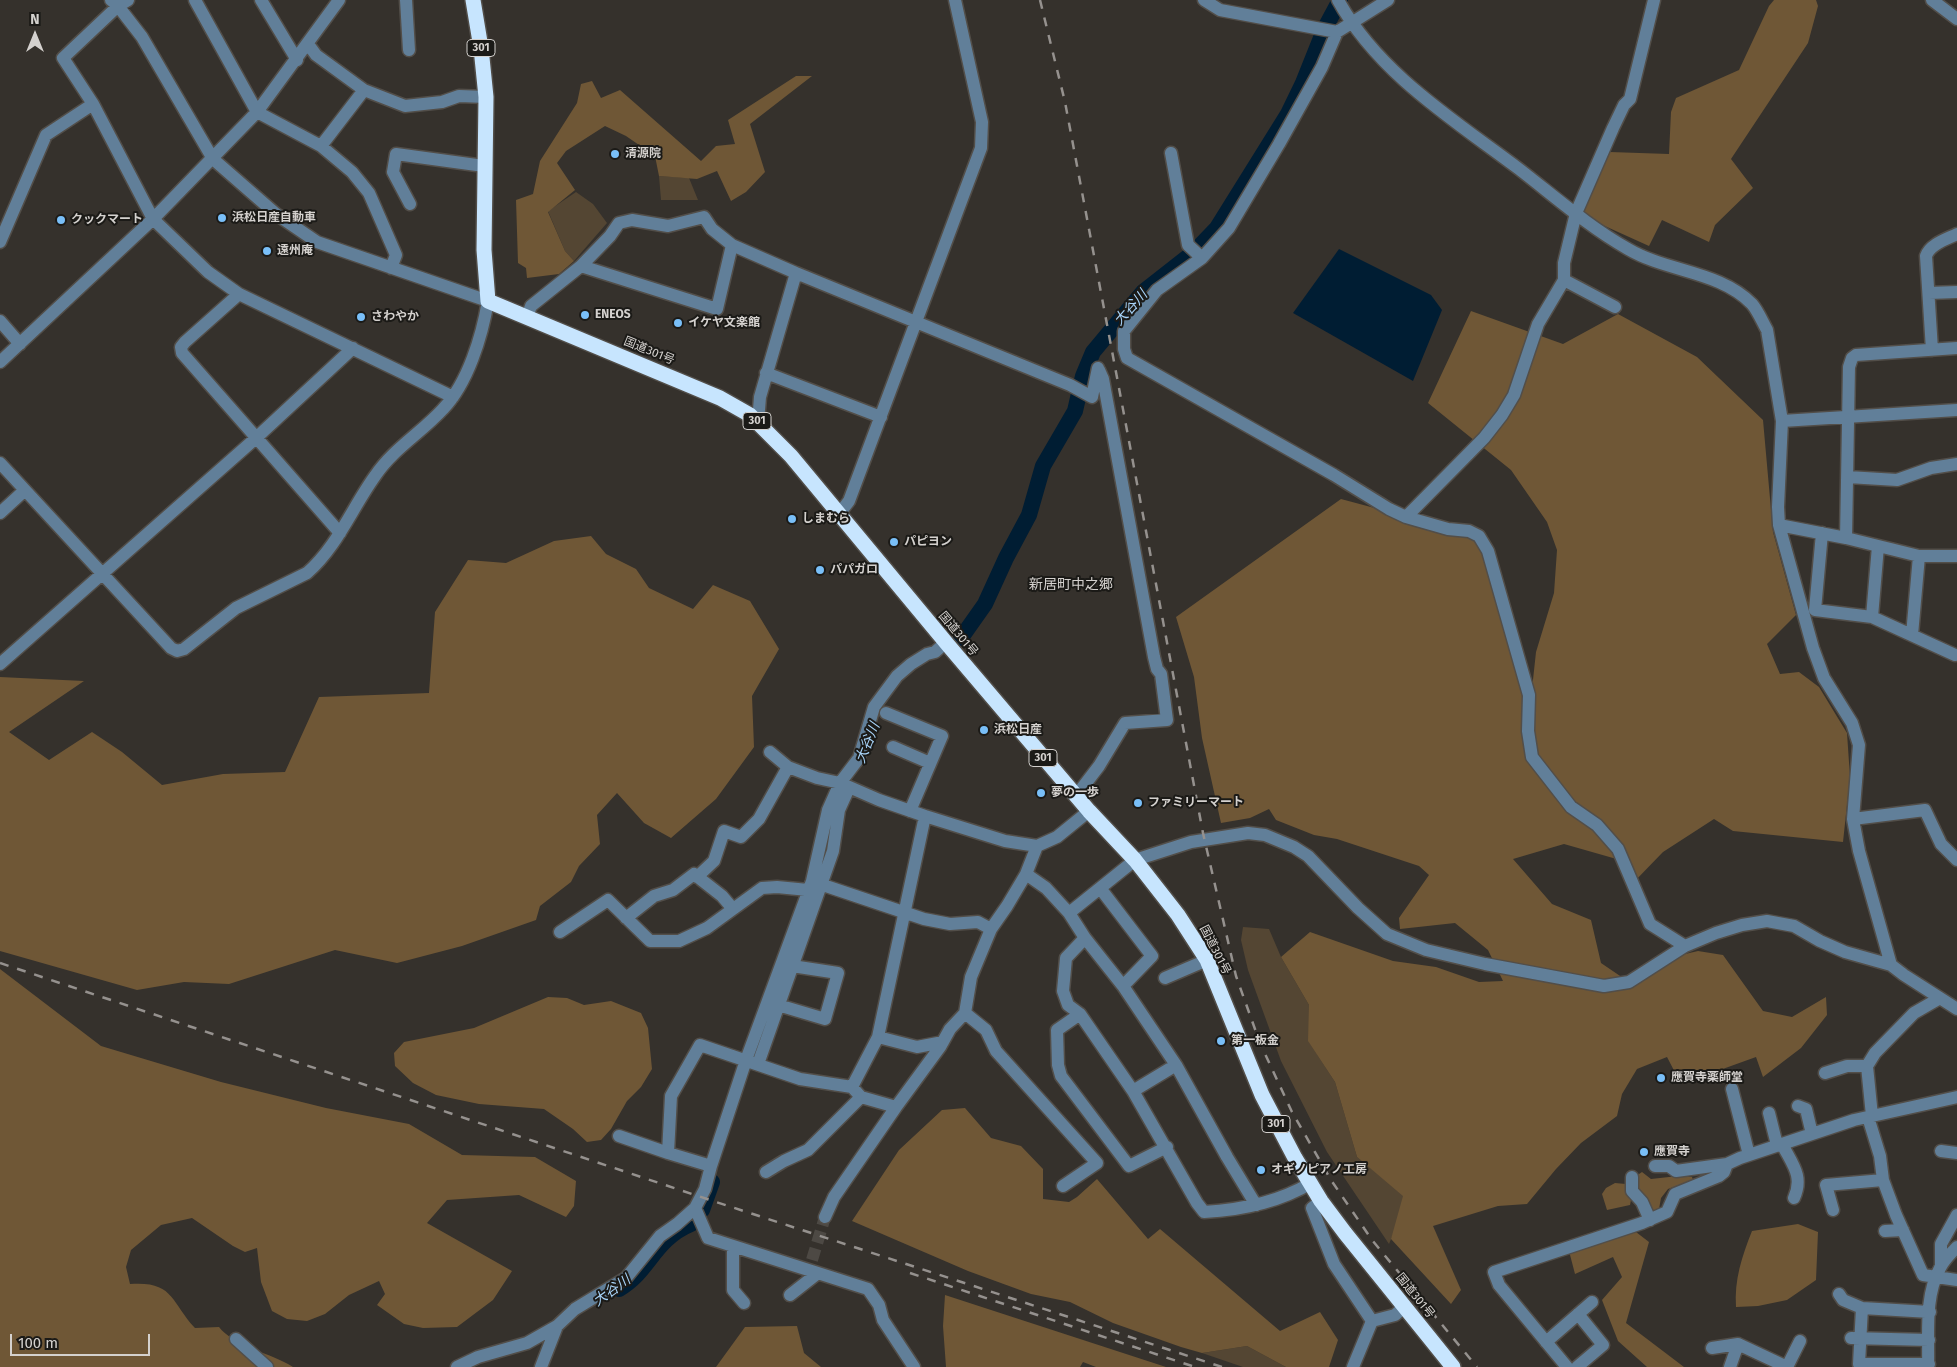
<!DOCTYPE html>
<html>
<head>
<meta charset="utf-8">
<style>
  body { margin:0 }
  #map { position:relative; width:1957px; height:1367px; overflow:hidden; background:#35312c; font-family:"Fira Sans",sans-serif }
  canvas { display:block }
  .north { position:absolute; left:10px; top:10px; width:50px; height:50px; -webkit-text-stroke:4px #1b1a17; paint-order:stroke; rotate:0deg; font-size:14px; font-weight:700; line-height:20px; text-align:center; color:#d4d1ce }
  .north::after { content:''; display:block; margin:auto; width:18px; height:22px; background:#d4d1ce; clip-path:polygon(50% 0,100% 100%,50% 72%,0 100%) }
  .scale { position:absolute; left:10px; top:1334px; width:140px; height:22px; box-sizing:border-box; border:2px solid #d4d1ce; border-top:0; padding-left:6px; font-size:15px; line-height:18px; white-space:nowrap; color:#d4d1ce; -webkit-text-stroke:4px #1b1a17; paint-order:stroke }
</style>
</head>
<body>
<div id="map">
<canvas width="1957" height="1367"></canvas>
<div class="north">N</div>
<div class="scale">100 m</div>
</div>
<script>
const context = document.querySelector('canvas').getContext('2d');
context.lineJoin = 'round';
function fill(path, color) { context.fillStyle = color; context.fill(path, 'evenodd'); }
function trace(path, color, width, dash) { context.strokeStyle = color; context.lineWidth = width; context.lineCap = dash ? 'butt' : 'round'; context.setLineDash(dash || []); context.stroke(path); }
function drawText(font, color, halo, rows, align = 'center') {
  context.font = font + ' "Fira Sans","Noto Sans JP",sans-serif'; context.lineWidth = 4; context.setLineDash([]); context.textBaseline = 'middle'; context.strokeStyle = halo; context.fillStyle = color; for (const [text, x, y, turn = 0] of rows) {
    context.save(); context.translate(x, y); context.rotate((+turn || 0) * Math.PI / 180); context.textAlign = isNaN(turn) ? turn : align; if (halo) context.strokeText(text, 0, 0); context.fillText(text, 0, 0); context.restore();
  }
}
fill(new Path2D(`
  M659,176L689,178L698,200H661Z
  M576,192L593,204L607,223L574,261L565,251L548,211Z
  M1243,927L1269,929L1281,957L1309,1005V1042L1335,1082L1357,1157L1408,1198L1389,1244L1327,1152L1281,1061L1248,970L1241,940Z
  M1247,1346L1286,1367H1243L1202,1353Z`), '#544633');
fill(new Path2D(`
  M1774,0H1816L1818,6L1808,43L1731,159L1753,188L1715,225L1709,242L1662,220L1649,246L1576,213L1610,152L1669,154L1671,112L1676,98L1739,70L1769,6Z
  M796,76H812L750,124L765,172L746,192L731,201L717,171L697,179L659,176L655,156L626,136L605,126L566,151L557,163L575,190L548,212L565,251L574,261L559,274L527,278L526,268L518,263L516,200L533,194L540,161L577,103L581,84L592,81L601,98L620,90L701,161L716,146L735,144L728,120Z
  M1471,311L1563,344L1618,314L1697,357L1763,420L1773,532L1796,615L1767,644L1780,674L1799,672L1819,687L1847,733L1850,777L1843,842L1733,831L1714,819L1663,852L1632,884L1620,860L1564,844L1513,859L1552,904L1591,920L1601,963L1629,982L1664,959L1698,951L1723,955L1763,1011L1792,1017L1826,997L1827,1015L1801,1048L1763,1077L1756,1057L1681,1084L1667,1057L1637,1069L1622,1094L1617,1116L1581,1143L1556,1169L1527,1204L1498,1206L1433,1226L1461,1290L1451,1304L1391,1239L1403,1196L1357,1157L1335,1082L1308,1041L1309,1005L1281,957L1310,932L1393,961L1436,967L1479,982L1503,981L1488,950L1455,923L1400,929L1399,918L1429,875L1419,866L1337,839L1314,835L1276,820L1269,809L1250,818L1221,823L1202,738L1194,677L1176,617L1341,499L1479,536L1532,689L1536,652L1554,593L1557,550L1547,522L1511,470L1428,403Z
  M591,536L606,554L636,569L649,588L693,609L713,585L750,601L779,649L752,696L754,747L716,799L671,838L644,823L617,793L597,815L600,844L579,866L571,882L540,906L536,920L462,946L397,963L335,950L229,984L184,982L137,990L0,951V677L84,681L9,732L49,760L92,732L122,752L162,785L223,774L285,772L319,697L429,693L435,612L468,560L506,563L554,541Z
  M0,969L101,1046L221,1082L326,1108L409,1124L462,1155L535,1157L576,1181L574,1206L566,1217L519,1195L447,1200L427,1223L512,1271L493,1300L457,1327L423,1328L404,1324L377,1305L385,1294L379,1281L349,1295L325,1314L307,1321L287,1319L272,1311L261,1282L257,1248L245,1252L233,1246L192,1218L161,1225L131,1250L126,1267L130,1284C174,1281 170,1301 195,1328L219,1327C232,1345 273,1354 293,1367H0Z
  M548,997L567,998L584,1005L611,1001L641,1013L648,1028L652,1069L641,1087L627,1101L611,1129L601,1140L587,1142L573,1129L544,1109L479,1104L436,1095L413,1083L395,1066L394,1053L404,1042L474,1028Z
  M965,1108L991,1138L1021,1146L1043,1169V1199L1069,1202L1077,1197L1097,1179L1148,1239L1160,1229L1280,1331L1320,1312L1338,1340L1329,1367H1286L1247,1346L1202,1353L1181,1347L1113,1323L1070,1302L1031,1294L968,1271L852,1221L899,1150L942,1110Z
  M1642,1172L1651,1179L1678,1176L1692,1177L1693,1180L1668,1189L1661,1198L1659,1209L1654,1212C1642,1205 1638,1189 1636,1176Z
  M1615,1183L1626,1184L1627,1195L1631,1200L1630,1205L1607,1210L1602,1194L1606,1188Z
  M1798,1224L1818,1232L1816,1280L1787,1300L1758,1306L1736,1307C1734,1280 1742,1256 1752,1231Z
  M1636,1232L1649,1242L1626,1323L1684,1367H1647L1618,1341L1602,1300L1622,1277L1613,1257L1575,1274L1569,1251Z
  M945,1295L1166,1367H1096L1083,1362L1080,1367H946L943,1326Z
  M797,1326L804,1353L821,1367H716L745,1327Z`), '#6f5736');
fill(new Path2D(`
  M1339,249L1431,295L1442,310L1413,381L1293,313Z`), '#001d33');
trace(new Path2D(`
  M961,638L985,604L1006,558L1029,515L1043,466L1075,411L1083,376L1093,352L1143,292L1194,252L1217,228L1288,114L1303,83L1325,28L1340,0
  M702,1210L712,1182
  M619,1289C650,1271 653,1240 691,1224`), '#001d33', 16);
trace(new Path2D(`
  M812,1260L825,1217`), '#4d4944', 12, [12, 6]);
const minor = new Path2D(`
  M128,0L118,6L63,58L93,104L153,219L208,272L239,294L453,397
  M195,0L257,112L321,146L352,172L369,193L396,255L391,268
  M261,0L297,60
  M406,0L409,50
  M1204,0L1220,10L1337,32
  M1338,0C1378,73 1454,120 1519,169C1554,196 1589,227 1628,249C1667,272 1720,271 1752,304C1758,311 1762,321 1767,330L1782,421L1778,507L1779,525L1813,648L1824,678L1852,723L1859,745L1853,819L1859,851L1891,965
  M1388,0L1337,32L1322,67L1279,144L1229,228L1202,258L1157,290L1124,331V349L1127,358L1334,475L1389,509L1406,517L1448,529L1469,531L1479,536L1488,551L1529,695L1528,731L1532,757L1571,807L1597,825L1618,849L1650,924L1685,946
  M1932,0L1957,19
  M308,44L316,55L364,90L405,106L442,102L459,96L486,97
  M321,146L364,90
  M1171,153L1188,245L1202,258
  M410,204L393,172L396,154L484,166
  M0,242L46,135L93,104
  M581,266L717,309L732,245
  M1564,280L1615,307
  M1929,293L1957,292
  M239,294L185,342L181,347L182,353L340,533
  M527,317L531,306L581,266L610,236L619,223L632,220L668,226L704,217L712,229L732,245L796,273L1070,385L1092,397L1098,368
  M0,321L20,344
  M1932,350L1926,256C1930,244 1947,239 1957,234
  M0,362L153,219L257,112L339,0
  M766,373L881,417
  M1782,421L1957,410
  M758,422L760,397L796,273
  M0,463L171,648L177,651L184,649L236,608L307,573C337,547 352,508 375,476C393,449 421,433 443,409C468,383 482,336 488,301L317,242L276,214L213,159L142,37L118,6L111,0
  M1848,477L1897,480L1931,468L1957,464
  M0,513L25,490
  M839,514L849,501L981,148L982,122L955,0
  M1406,517L1484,438L1502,415L1514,395L1538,324L1564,280V263L1576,213L1613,128L1624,105L1630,99L1654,0
  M1779,525L1846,538L1919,556H1957
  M1822,533L1815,610L1872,617L1955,655
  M1846,538L1849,367L1852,358L1856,355L1957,348
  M1872,617L1878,546
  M1912,635L1919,556
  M0,664L256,438L353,348
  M886,713L942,736L910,811
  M893,747L930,763
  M770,752L788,767L817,778L840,783L879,800L925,816L1005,841L1037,846L1057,837L1089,811
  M1076,796L1099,766L1125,723L1167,720L1161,674L1157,669L1154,657L1103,379L1099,370
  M1853,819L1925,810L1941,844L1957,860
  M1026,874L1046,888L1069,913L1085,938L1123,986L1176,1065L1227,1157L1256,1205
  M697,877L714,861L724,831L741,837L759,819L788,767
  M814,882L924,919L950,924L978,922L991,929
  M1100,888L1152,956L1123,986
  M1069,913L1135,860L1191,842L1248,833L1265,835L1294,847L1308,856L1358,908L1387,934L1426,950L1485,964L1604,986L1629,982L1685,946L1716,933L1742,925L1767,921L1794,926L1820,941L1845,952L1891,965L1904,975L1957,1009
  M626,918L654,896L673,890L694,874L722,896L733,909
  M560,932L608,900L650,941H679L707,928L762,888L777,887L808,890
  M1085,938L1066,958L1063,991L1068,1005L1080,1014L1133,1091L1197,1203L1204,1212C1241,1210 1279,1202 1311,1183
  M1165,978L1207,960
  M778,1005L825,1019L838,973L792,966
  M965,1013L986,1030L996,1051L1097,1163L1063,1186
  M1080,1014L1057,1030L1058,1065L1061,1076L1129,1166L1167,1147
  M878,1037L917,1047L943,1042
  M758,1064L833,851L839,810L849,788
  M1825,1073L1847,1066H1867
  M852,1087L878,1037L925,816
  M1732,1089L1749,1155
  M1133,1091L1176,1065
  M1798,1106L1806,1109L1812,1134
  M1769,1113L1777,1145
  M1872,1116L1867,1066L1875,1053L1914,1013L1940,998
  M1868,1117L1880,1156L1883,1180L1896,1215L1923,1275L1957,1280
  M619,1136L668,1153
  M1782,1144C1792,1164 1804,1176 1794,1198
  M1941,1151L1957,1153
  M711,1166L668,1153L671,1096L700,1045L800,1079L852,1087L861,1097L896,1107
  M1655,1166H1669L1676,1171L1727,1164L1740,1158L1854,1120L1957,1097
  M766,1172L784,1161L808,1150L861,1097
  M1632,1177V1191L1642,1202L1650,1220
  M1321,1201L1312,1208L1334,1264L1372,1321
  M695,1208L708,1238L868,1289L879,1305L883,1320L914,1367
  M1833,1210L1826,1185L1883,1180
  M825,1217L834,1197L896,1107L940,1047L950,1029L965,1013L971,977L991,929L1007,906L1026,874L1037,846
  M1885,1231L1903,1230
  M733,1246V1290L744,1303
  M1941,1265V1244L1957,1215
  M1839,1294L1843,1300L1862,1308L1930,1312
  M790,1295L818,1273
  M1862,1308L1859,1364H1929
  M1851,1338L1929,1340
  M236,1339L267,1367
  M1546,1342L1592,1302
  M1712,1348L1738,1344
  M457,1367L478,1357L527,1343L557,1326L575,1309L626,1278L660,1236L677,1224L695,1208L705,1189L711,1166L746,1060L812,881L828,810L840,783L859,758L874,707L897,676L911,664L927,654L935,652L945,643
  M541,1367L557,1326
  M1353,1367L1372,1321L1395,1315L1404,1307
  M1567,1367L1499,1285L1494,1272L1642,1223L1667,1212L1675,1194L1719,1176L1724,1172L1727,1164
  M1577,1367L1603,1345L1578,1314
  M1730,1367L1738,1344L1787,1367
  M1787,1367L1800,1341
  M1928,1367C1929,1335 1924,1297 1940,1268C1944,1260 1951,1253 1957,1247`);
const highway = new Path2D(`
  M473,0L481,48L486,97L484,250L488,301L720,398L750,415L791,456L948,645L1089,811L1135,860L1178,915L1207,960L1262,1095L1295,1158L1321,1201L1345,1233L1453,1367`);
trace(minor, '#524e49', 15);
trace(highway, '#524e49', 18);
trace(minor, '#617f99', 12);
trace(highway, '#c7e5fe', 15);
trace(new Path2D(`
  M1040,0L1065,102L1203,833L1236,976L1260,1043L1292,1112L1331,1180L1372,1240L1477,1367
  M0,963L713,1201L1222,1367
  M910,1273L1195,1367`), '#95918e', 2.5, [9, 9]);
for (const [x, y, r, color] of [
  [615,154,5,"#79bff8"],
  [222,218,5,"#79bff8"],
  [61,220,5,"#79bff8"],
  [267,251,5,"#79bff8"],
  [585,315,5,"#79bff8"],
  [361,317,5,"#79bff8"],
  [678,323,5,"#79bff8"],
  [792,519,5,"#79bff8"],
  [894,542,5,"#79bff8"],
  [820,570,5,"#79bff8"],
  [984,730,5,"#79bff8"],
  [1041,793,5,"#79bff8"],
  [1138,803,5,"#79bff8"],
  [1221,1041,5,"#79bff8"],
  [1661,1078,5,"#79bff8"],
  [1644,1152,5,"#79bff8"],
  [1261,1170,5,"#79bff8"]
]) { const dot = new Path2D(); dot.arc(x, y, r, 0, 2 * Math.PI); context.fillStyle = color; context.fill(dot); trace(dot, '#1b1a17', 2); }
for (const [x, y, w] of [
  [481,48,28],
  [757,421,28],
  [1043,758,28],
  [1276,1124,28]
]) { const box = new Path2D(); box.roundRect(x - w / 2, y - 8.5, w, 17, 4); context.fillStyle = '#1b1a17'; context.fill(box); trace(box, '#d4d1ce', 1); }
drawText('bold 11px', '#d4d1ce', null, [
  ["301",481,48],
  ["301",757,421],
  ["301",1043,758],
  ["301",1276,1124]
]);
drawText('bold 12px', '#d4d1ce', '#1b1a17', [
  ["清源院",625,154],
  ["浜松日産自動車",232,218],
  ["クックマート",71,220],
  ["遠州庵",277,251],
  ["ENEOS",595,315],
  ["さわやか",371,317],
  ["イケヤ文楽館",688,323],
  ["しまむら",802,519],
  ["パピヨン",904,542],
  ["パパガロ",830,570],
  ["浜松日産",994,730],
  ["夢の一歩",1051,793],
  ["ファミリーマート",1148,803],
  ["第一板金",1231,1041],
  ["應賀寺薬師堂",1671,1078],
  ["應賀寺",1654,1152],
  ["オギノピアノ工房",1271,1170]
], 'left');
drawText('12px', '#d4d1ce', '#1b1a17', [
  ["国道301号",649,351,22],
  ["国道301号",958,634,50],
  ["国道301号",1215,950,63],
  ["国道301号",1415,1296,51]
]);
drawText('italic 14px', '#a8d4f9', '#1b1a17', [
  ["大谷川",1131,308,-48],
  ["大谷川",868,743,-68],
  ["大谷川",612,1291,-36]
]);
drawText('14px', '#d4d1ce', '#1b1a17', [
  ["新居町中之郷",1071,585]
]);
</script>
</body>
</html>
